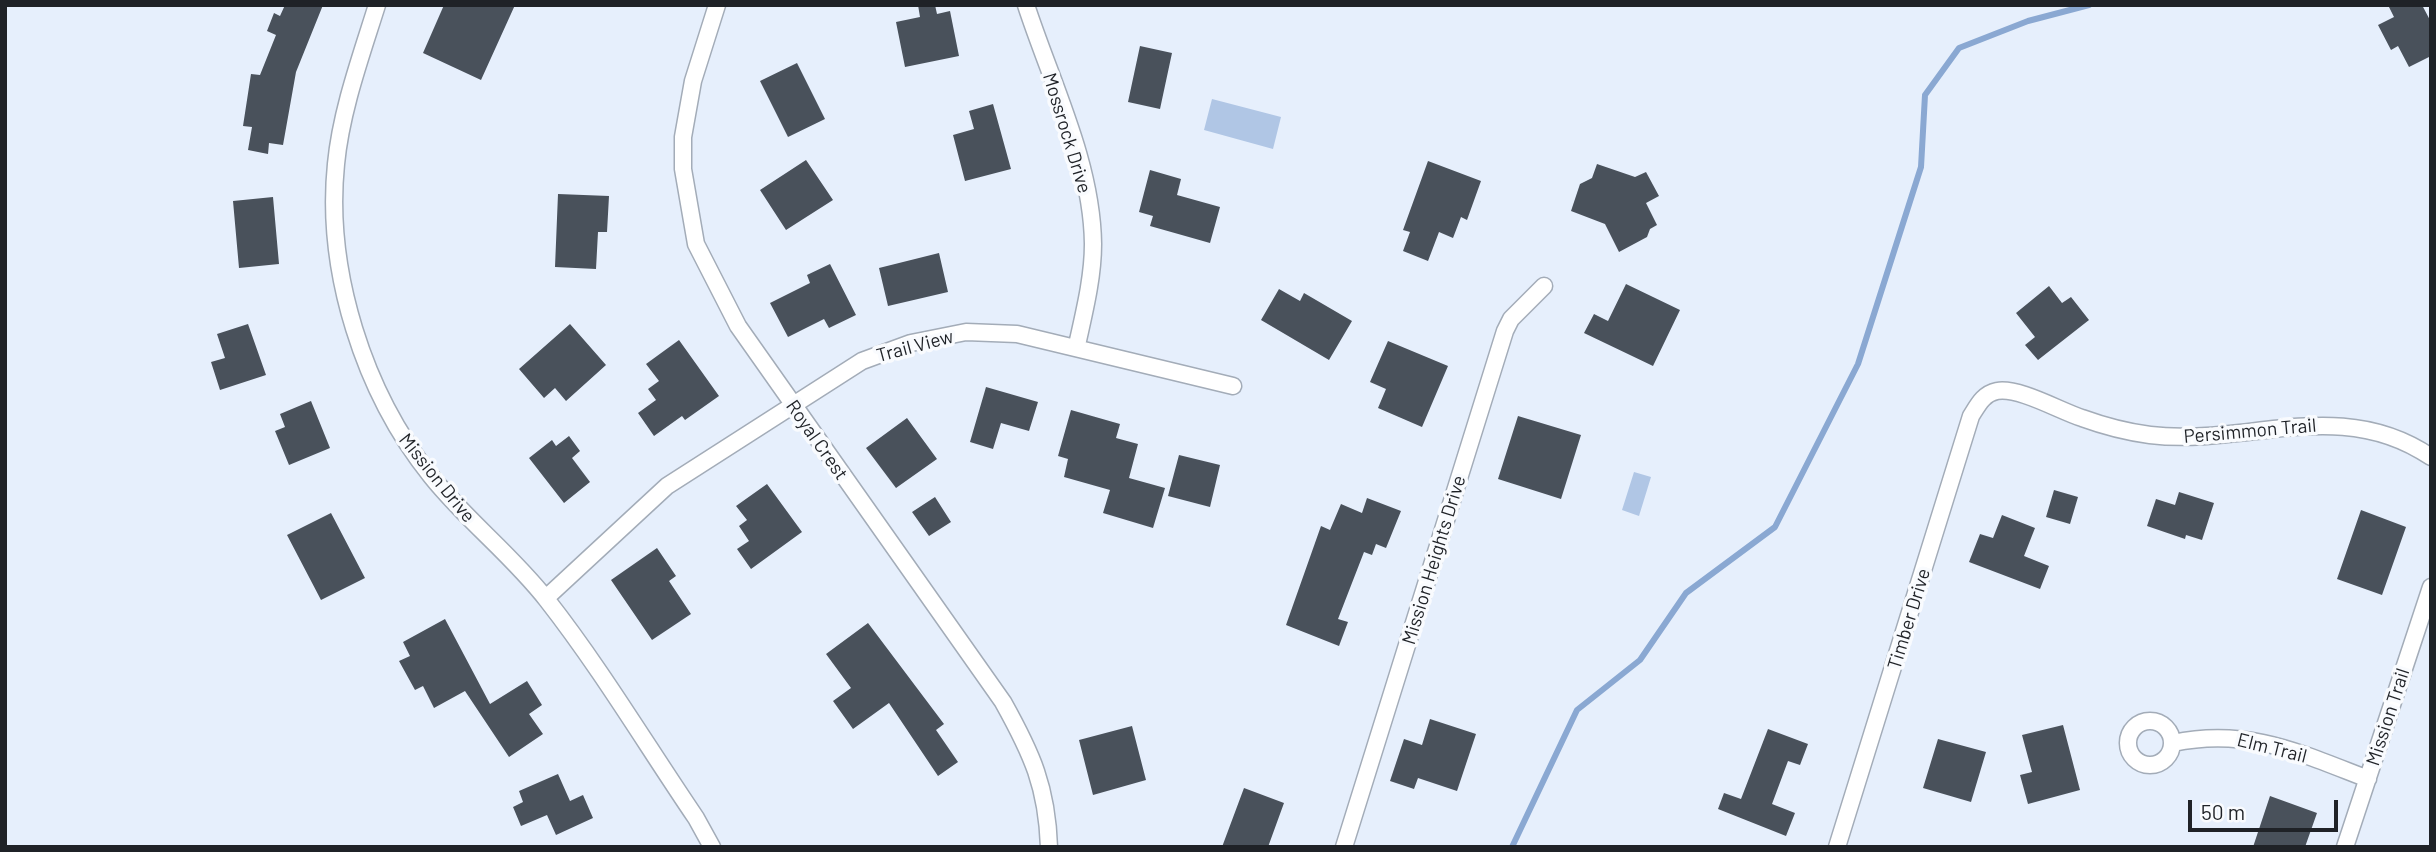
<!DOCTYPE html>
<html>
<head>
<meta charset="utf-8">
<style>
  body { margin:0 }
  #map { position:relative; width:2436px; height:852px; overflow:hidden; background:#e6effc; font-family:Barlow,sans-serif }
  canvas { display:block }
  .frame { position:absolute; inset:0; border:7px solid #1f2227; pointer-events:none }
  .scale { position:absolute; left:2188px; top:800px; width:150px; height:32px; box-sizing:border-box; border:4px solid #1f2227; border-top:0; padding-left:9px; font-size:21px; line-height:24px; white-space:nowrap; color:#1f2227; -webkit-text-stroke:5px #f9fbfe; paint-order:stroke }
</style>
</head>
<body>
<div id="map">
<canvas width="2436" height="852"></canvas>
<div class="frame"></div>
<div class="scale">50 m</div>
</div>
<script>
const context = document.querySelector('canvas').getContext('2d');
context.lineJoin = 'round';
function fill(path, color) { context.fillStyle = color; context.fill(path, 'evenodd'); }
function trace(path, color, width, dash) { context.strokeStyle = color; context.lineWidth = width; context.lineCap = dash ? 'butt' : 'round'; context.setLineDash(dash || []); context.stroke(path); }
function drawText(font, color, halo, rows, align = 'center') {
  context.font = font + ' Barlow,sans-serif'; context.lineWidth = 7; context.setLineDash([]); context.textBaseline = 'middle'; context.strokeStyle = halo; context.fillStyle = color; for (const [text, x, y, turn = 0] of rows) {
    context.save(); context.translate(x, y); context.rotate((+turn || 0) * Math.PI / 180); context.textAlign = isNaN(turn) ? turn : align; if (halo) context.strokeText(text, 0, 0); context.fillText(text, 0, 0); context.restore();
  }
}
fill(new Path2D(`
  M1212,99L1281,117L1273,149L1204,130Z
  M1634,472L1651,477L1639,516L1622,510Z`), '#b0c6e5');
trace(new Path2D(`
  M1512,847L1577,710L1640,660L1686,593L1775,527L1858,364L1921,167L1925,95L1959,48L2028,21L2089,5`), '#8aa8d2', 6);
fill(new Path2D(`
  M285,5H323L296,72L283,145L269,143L268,154L248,150L252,127L243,126L251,74L260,75L276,35L267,31L274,13L280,16Z
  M444,5H515L481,80L423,53Z
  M918,5H935L937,14L950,11L959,56L905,67L896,22L920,17Z
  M2388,5H2422L2431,22V56L2409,67L2398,46L2391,50L2378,25L2394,17Z
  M1140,46L1172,53L1160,109L1128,102Z
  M797,63L825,119L788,137L760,81Z
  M993,104L1011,169L965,181L953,135L974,129L969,111Z
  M806,160L833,200L786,230L760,190Z
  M1428,161L1481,181L1467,220L1461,217L1453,238L1439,232L1428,261L1403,251L1410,232L1403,230Z
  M1597,164L1635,177L1646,172L1659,196L1646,203L1657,225L1650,229L1647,237L1619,252L1605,224L1571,211L1580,184L1592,178Z
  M1150,170L1181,179L1177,195L1220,207L1210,243L1150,226L1153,216L1139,212Z
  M558,194L609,196L607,232H598L596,269L555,267Z
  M273,197L279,264L239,268L233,201Z
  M939,253L948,292L888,306L879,268Z
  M830,264L856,315L829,328L824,319L788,337L770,303L810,283L807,275Z
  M1626,284L1680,310L1653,366L1584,333L1594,314L1608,321Z
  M2049,286L2062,303L2071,297L2089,320L2038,360L2025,345L2035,337L2016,313Z
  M1279,289L1300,301L1304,293L1352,321L1329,360L1261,320Z
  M248,324L266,375L220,390L211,362L225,358L217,334Z
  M570,324L606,365L566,401L555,388L544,398L519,369Z
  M679,340L719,396L685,420L682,416L654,436L638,413L656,400L648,389L659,381L646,364Z
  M1388,341L1448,366L1422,427L1378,408L1386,389L1370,382Z
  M986,387L1038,402L1029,431L1001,423L993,449L970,442Z
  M311,401L330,448L289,465L275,431L285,427L280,414Z
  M1071,410L1120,424L1116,438L1138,444L1129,478L1165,488L1153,528L1103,513L1110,490L1064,477L1068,459L1058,456Z
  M1518,416L1581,435L1561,499L1498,479Z
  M907,418L937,459L896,488L866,448Z
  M569,436L580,451L572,458L590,482L564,503L529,458L552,440L556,446Z
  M1179,455L1220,465L1210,507L1168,496Z
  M767,484L802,532L751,569L737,549L749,541L739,526L747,520L736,506Z
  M2054,490L2078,497L2070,524L2046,517Z
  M2179,492L2214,503L2202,540L2186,535L2185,539L2147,526L2156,499L2175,505Z
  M935,497L951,522L929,536L912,512Z
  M1367,498L1401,511L1386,548L1376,544L1372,555L1364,552L1338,619L1348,622L1339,646L1286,625L1321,526L1330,530L1341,504L1362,513Z
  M2361,510L2406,527L2382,595L2337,579Z
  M331,513L365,578L321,600L287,535Z
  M2002,515L2035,528L2024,556L2049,566L2040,589L1969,562L1980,534L1993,538Z
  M657,548L676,576L669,581L691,614L652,640L611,580Z
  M445,619L490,704L527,681L542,705L529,714L543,734L509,757L465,691L434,708L423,686L415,690L399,661L410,656L403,642Z
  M868,623L944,724L936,730L958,762L938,776L889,703L853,729L833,701L851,688L826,654Z
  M1430,719L1476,734L1457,791L1418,778L1414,789L1390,781L1404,739L1422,745Z
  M2063,725L2080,790L2028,804L2020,775L2032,772L2022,735Z
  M1132,726L1146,780L1093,795L1079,740Z
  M1768,729L1808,744L1800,765L1788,761L1772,804L1795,813L1786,836L1718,809L1724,793L1741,799Z
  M1938,739L1986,752L1971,802L1923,788Z
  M558,774L570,801L583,795L593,818L556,835L547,815L521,826L513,807L523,802L519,791Z
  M1244,788L1284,803L1268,847H1222Z
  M2270,796L2317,813L2305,847H2253Z`), '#49515b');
const minor = new Path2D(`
  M377,5C361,56 341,111 336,164C325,271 364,393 431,476C466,520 512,555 547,600C601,669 647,746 696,818L712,847
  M717,5L693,81L683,137V169L696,244L738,326L1003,702C1032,754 1047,787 1049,847
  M1026,5C1051,82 1092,162 1093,244C1093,278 1084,313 1077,345
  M546,598L667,486L862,361L911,343L966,332L1017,334L1233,386
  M2128 743a22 22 0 1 1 44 0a22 22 0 1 1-44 0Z
  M2173,743C2247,727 2300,753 2368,779
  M1344,847L1505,331L1511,319L1544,286
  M1837,847L1971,416C1978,405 1983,394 1997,391C2019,387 2060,411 2082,418C2104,426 2127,432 2150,435C2246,447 2340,395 2431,457
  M2345,847L2431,587`);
trace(minor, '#a3acb8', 19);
trace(minor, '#fff', 16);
drawText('19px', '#1f2227', '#f9fbfe', [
  ["Mossrock Drive",1067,133,73],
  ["Trail View",915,346,-15],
  ["Persimmon Trail",2250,431,-5],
  ["Royal Crest",817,440,55],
  ["Mission Drive",437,478,51],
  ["Mission Heights Drive",1434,560,-73],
  ["Timber Drive",1909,619,-73],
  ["Mission Trail",2388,717,-72],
  ["Elm Trail",2272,748,14]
]);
</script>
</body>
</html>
